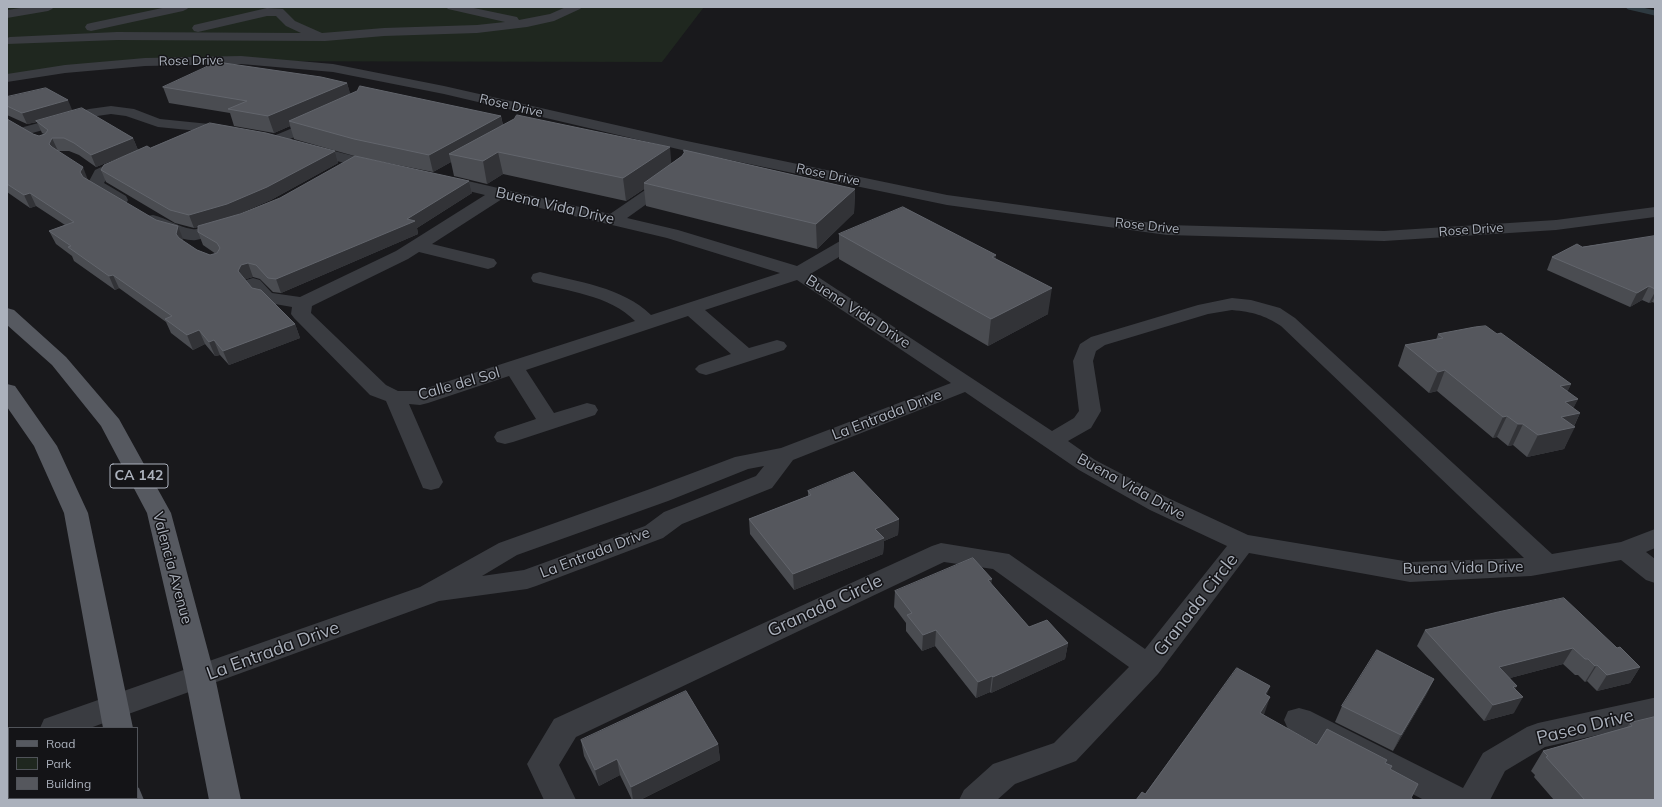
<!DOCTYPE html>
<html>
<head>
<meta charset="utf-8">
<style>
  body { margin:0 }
  #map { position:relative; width:1662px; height:807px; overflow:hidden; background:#19191c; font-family:Mulish,sans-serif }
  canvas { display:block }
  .frame { position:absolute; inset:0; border:8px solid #abb1bc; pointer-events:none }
  .legend { position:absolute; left:8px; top:727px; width:130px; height:72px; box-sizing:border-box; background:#141417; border:1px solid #505359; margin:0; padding:5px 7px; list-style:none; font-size:12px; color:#abb1bc }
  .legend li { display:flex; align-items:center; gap:8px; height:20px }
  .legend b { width:20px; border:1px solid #505359 }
</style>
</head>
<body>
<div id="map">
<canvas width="1662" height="807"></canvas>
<div class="frame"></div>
<ul class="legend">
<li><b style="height:5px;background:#565960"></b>Road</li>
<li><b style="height:11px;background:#1f271f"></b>Park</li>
<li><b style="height:11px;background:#55575d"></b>Building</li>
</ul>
</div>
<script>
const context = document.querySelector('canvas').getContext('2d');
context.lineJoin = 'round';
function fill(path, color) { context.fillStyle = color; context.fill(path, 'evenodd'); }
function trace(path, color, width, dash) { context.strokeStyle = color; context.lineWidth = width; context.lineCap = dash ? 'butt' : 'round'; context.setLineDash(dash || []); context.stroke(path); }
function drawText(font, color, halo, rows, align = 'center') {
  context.font = font + ' Mulish,sans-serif'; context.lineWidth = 3; context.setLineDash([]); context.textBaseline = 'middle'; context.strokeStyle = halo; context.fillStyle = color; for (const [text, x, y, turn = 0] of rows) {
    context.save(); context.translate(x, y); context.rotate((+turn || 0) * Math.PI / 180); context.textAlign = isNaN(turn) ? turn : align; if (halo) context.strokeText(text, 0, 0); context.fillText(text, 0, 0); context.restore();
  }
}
fill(new Path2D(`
  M7,7H704L662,62L176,61L7,75Z`), '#1f271f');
trace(new Path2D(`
  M1629,7L1655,13`), '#2e3a41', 5);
fill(new Path2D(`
  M27,7H54L52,9L48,11L7,18V10Z
  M167,7H189L187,9L183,11L91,31L87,30L85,27L87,24L91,23Z
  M446,7H469L517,17L519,20L550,14L566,7H582L580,9L554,21L527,27L477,33L384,36L325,41L117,40L7,44V38L10,37L117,32L301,33L286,26L276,16H267L198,32L194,31L192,28L194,25L267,8L283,9L295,21L322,33L384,28L477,25L505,22L448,9Z
  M241,56L333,64L444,86L682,140L947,195L1167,225L1384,231L1556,220L1655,207V217L1556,230L1384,241L1167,235L947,205L682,150L444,94L333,72L241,64L145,66L65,73L7,82V74L65,65L145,58Z
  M111,106L134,109L160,119L229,126L234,127L236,130L234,133L229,134L158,127L126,116L111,114L90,117L25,135L20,134L18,131L20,128L89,109Z
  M319,117L324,118L326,121L324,124L281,143L276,145L271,143L268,140L271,137Z
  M307,144L385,164L387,167L385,170L379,172L302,152L299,149L302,146Z
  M129,154L135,156L137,159L135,162L108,176L104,183L126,196L128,200L126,204C113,207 100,195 89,188L87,185L95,170Z
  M442,175L610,214L664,177L670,175L676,177L678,180L676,183L627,218L678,230L797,266L859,230L865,229L871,230L874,234L871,238L812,273L1052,431L1074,418L1079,411L1073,361L1080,344L1091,337L1198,305L1232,298L1251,300L1280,308L1295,318L1552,554L1621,542L1655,529V548L1646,552L1655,559V583L1646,580L1621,560L1531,576L1410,582L1249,553L1158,674L1076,761L1015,784L997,800H959L964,790L993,764L1054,743L1129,667L993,569L944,562L576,737L559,765L576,800H544L527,764L554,719L932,546L941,543L1009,554L1145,649L1227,546L1150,510L1079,470L965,392L793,460L772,488L682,524L663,538L536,586L527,589L439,601L90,728H40L44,719L420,587L499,543L650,489L735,457L781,448L951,383L797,280L705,310L749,348L777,340L784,342L787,346L784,350L713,373L706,375L699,373L695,369L699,365L731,354L688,316L526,370L554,413L587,403L595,405L598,410L595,415L513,442L505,444L497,442L494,437L497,432L536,419L509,376L428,403L420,405L409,404L443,482L439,488L431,490L423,488L386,401L370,395L294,318L291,314L292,307L258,301L244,284L246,280L253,278L260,280L272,293L300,297L396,251L485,195L436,183L434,180L436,177ZM502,199L667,238L780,273L651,315C623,287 577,282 540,272L533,274L531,278L533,282C566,291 610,295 635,321L418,391H398L386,385L311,313L312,306L408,259L419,252L488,269L494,267L497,263L494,259L432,244ZM1232,310C1253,312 1264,315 1281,326L1524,558L1410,562L1248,535L1168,498L1095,460L1068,441L1091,428L1101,411L1093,361L1096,351L1105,345L1208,314ZM764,466L756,476L664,512L645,526L524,570L482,576L517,555L668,501L748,469Z
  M153,215C167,218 178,227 192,229C205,231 217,218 232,221L235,225L232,229C220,232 208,238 196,240C185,242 151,229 144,220L147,216Z
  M1653,698H1655V722L1545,747L1505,771L1490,800H1424L1288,729L1284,720L1288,711L1299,708L1310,711L1463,788L1483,753L1527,727L1538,723Z
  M9,732V758L7,759V733Z
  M7,769H9V797H7Z`), '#3a3c41');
fill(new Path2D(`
  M7,308L14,310L66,357L119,419L171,513L215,677L241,800H209L185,677L147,513L101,426L52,365L7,325Z
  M7,384L15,386L57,446L88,513L133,728H103L64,513L34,446L7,407Z
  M137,787L139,788L144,800H112V798H137Z`), '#565960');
fill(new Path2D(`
  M347,83L350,94L501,116L503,125L672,163L682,156L684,154V150L855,189L854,213L817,249L646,206L644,189L626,201L503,174L487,184L454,176L451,162L433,172L358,157L294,139L290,126L274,133L234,126L230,113L169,103L163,87Z
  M7,97L73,110L133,138L138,150L150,148L335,151L338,163L271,200L231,217L469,181L472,193L417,228L418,234L281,293L273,292L260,279L253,277L246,279L245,280L252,288L295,324L300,338L229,365L220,355L215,356L205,344L193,350L171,333L166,322L119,288L115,290L74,261L72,256L56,244L49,231L65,225L36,206L30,208L7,192V119L33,134L39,136L44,134L42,133L37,122L27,124L7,115ZM58,151H69L79,155L96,167L136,151L101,170L106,182L175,223L194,228L198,227V232L203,245L216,254L210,255L197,250L183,241V239L88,180Z
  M839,234L1048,314L988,346L839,259Z
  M1655,236V303L1652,302L1649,303L1642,300L1630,307L1547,270L1552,257L1582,247Z
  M1438,334H1497L1571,384L1567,392L1578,399L1573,408L1580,413L1564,449L1527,457L1513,445L1508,446L1497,437L1493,438L1437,391L1429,393L1398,366L1405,345L1436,340Z
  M808,491L899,519L898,535L884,541L883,554L794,590L750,534L749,519L808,496Z
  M991,584L1029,627L1068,643L1065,659L991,693L990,692L976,698L935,646L922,651L906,631V623L894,607L895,591Z
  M1425,630L1617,648L1640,667L1630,683L1597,691L1587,681L1585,682L1578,675H1575L1563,664L1510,678L1515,689L1514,713L1484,721L1417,646Z
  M1434,679L1426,695L1393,751L1335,722L1342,706Z
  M1655,717V800H1554L1534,777L1535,775L1531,771L1543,751L1627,727L1630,723Z
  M581,740L718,744L720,760L640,800H632L620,775L599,786L584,756Z`), '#4a4c51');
fill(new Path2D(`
  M347,83L352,99L289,121L290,126L274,133L268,116Z
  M68,100L73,112L36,121L37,122L27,124L22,113Z
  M501,116L504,133L449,154L451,162L433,172L429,155Z
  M52,138L58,151L55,156L49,144Z
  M133,138L138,150L96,167L91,155Z
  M670,147L672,170L644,183V189L626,201L623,178Z
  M335,151L338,163L271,200L231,217L194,228L189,215Z
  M498,152L503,174L487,184L483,161Z
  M83,167L88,180L86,184L80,172Z
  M469,181L472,193L417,228L418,234L281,293L276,279L407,219Z
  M855,189L854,213L817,249L816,224Z
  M30,193L36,206L30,208L24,195Z
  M178,226L183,239L182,248L176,234Z
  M996,255L993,280L992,257Z
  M248,263L253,277L246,279L243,285L238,271L241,265Z
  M113,275L119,288L115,290L109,276Z
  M1649,286L1642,300L1630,307L1637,293Z
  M1052,288L1048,314L988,346L991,319Z
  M1655,292V296L1652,302L1649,303Z
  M295,324L300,338L229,365L223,351Z
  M199,330L205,344L193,350L187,335Z
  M214,340L220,355L215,356L209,342Z
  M1445,370L1437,391L1429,393L1438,372Z
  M1571,384L1561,405L1560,386Z
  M1578,399L1570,415L1580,413L1573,428L1575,427L1564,449L1527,457L1538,435L1565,402Z
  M1507,416L1497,437L1493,438L1503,417Z
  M1518,424H1523L1513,445L1508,446Z
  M899,519L898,535L884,541L883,554L794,590L793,574L875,529Z
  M992,579L990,594L988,580Z
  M936,630L935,646L922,651L923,635Z
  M1068,643L1065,659L991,693L993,677Z
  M1573,648L1563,664L1491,683L1499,667Z
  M1597,665L1587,681L1585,682L1595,666Z
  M1640,667L1630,683L1597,691L1607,675Z
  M992,676L990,692L976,698L978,682Z
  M1434,679L1426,695L1393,751L1401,735Z
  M1270,686L1264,703L1265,694Z
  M1517,686L1509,701L1523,697L1514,713L1484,721L1493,705L1513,687Z
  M1270,697L1264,715L1253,730L1260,713Z
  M718,744L720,760L640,800H633L631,787Z
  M617,759L620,775L599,786L595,770Z`), '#323337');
const building = new Path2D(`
  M217,62L321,77L347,83L268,116L228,109L247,101L163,87Z
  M360,86L501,116L429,155L354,139L289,121L357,91Z
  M46,88L68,100L22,113L7,106V97Z
  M82,108L133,138L91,155L74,143L64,138H52L49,144L52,147L83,167L80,172L83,177L156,220L178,226L176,234L179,238L197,250L210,255L217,253L220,248L217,243L198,232V226L240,214L280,198L355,156L469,181L407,219L415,221L276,279L268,278L256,265L248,263L241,265L238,271L252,288L261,290L295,324L223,351L214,340L209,342L199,330L187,335L165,319L172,316L113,275L109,276L68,247L71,246L49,231L74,222L30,193L24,195L7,184V119L33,134L39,136L45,134L48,130L36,121Z
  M517,115L670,147L623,178L498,152L483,161L449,154L514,119Z
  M210,123L266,133L335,151L267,187L227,204L189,215L170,210L101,170L104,165L147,146L150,148Z
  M684,150L855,189L816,224L644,183L682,156L684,153Z
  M903,207L996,255L992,257L1052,288L991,319L839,234Z
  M1655,236V289L1649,286L1637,293L1552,257L1577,244L1582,247Z
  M1486,326L1497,334L1501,333L1571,384L1560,386L1578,399L1565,402L1580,413L1561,417L1575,427L1538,435L1523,424H1518L1507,416L1503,417L1445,370L1438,372L1405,345L1443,338L1438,334L1475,327Z
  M854,472L899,519L875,529L884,538L793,574L749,519L811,495L808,491Z
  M973,558L992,579L988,580L1029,627L1047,620L1068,643L993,677L992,676L978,682L936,630L923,635L907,615L912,613L895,591Z
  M1564,598L1617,648L1620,647L1640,667L1607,675L1597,665L1595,666L1588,659H1585L1573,648L1499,667L1517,686L1513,687L1523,697L1493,705L1425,630L1498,612Z
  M1377,650L1434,679L1401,735L1342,706Z
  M1237,668L1270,686L1265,694L1270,697L1260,713L1317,745L1327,729L1387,760L1385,763L1392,766L1390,769L1418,784L1411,798L1414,800H1136L1142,792L1145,794Z
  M686,691L718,744L631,787L617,759L595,770L581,740Z
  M1655,717V800H1585L1546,757L1548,756L1543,751L1632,726L1630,723Z`);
fill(building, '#55575d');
trace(building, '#62656c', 1);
drawText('13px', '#abb1bc', '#141417', [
  ["Rose Drive",191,61,-1],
  ["Rose Drive",511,106,13],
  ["Rose Drive",828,175,12],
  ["Rose Drive",1147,226,6],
  ["Rose Drive",1471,230,-4]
]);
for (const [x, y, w] of [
  [139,476,58]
]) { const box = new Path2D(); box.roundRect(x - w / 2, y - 12, w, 24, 3); context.fillStyle = '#141417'; context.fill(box); trace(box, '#abb1bc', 1); }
drawText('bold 14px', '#abb1bc', null, [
  ["CA 142",139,476]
]);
drawText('15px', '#abb1bc', '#141417', [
  ["Buena Vida Drive",555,206,13],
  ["Buena Vida Drive",858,312,33],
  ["Calle del Sol",459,384,-16],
  ["La Entrada Drive",887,415,-21],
  ["Buena Vida Drive",1131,487,29],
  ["La Entrada Drive",595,553,-21],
  ["Valencia Avenue",172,568,75],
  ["Buena Vida Drive",1463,568,-1]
]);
drawText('18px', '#abb1bc', '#141417', [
  ["Granada Circle",1196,605,-52],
  ["Granada Circle",825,606,-25],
  ["La Entrada Drive",273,651,-20],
  ["Paseo Drive",1585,727,-14]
]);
</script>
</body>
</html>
